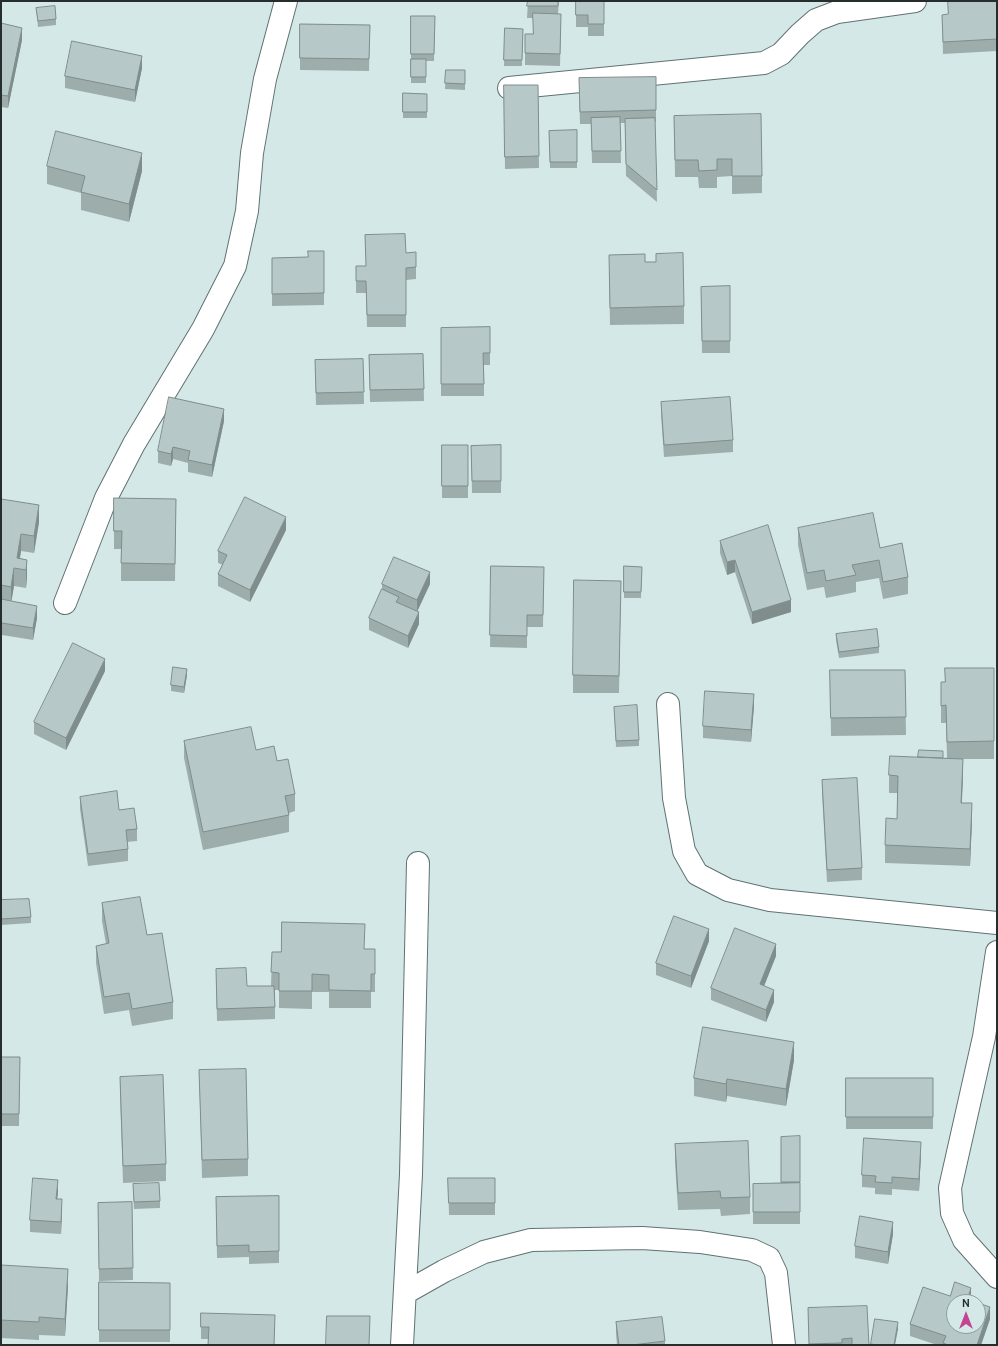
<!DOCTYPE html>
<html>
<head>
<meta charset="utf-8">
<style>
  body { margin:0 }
  #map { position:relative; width:998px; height:1346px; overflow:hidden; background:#d5e8e8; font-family:Cabin,sans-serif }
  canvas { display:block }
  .frame { position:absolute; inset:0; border:2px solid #262d2d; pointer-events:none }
  .north { position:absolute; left:946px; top:1294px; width:40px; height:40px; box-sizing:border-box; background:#d5e8e8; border:1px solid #8f9d9d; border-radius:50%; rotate:0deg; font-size:11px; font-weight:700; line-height:16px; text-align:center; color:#262d2d }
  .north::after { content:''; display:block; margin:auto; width:14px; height:18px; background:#c24492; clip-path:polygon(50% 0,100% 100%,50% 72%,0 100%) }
</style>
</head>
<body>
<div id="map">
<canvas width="998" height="1346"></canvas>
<div class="frame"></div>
<div class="north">N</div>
</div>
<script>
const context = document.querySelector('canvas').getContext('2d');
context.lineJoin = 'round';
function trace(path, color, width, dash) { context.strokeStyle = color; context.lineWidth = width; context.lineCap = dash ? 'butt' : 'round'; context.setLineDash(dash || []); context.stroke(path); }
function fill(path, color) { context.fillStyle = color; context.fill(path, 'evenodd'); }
const minor = new Path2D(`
  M509,88L764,63L781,54L800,34L816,20L837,12L915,1
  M65,603L106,498L134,444L203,329L235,266L247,211L252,153L265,79L286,1
  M668,704L674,798L684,851L697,874L728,890L770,900L997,923
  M997,952L984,1037L950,1188L952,1213L964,1240L997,1277
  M405,1293L444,1271L484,1252L531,1240L642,1238L700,1242L752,1250L769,1258L776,1273L784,1345
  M402,1345L411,1174L418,863`);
trace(minor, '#607171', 24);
trace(minor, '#fff', 22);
fill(new Path2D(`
  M528,1H559L558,14L561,26L560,66L525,65V34H533V18H527Z
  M576,1H604V36H588V27H576Z
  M948,1H997V51L943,54L942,15L948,14Z
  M36,8L56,19V25L38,27Z
  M435,16L434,61H426V83H411V54Z
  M1,23L22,40L8,108L1,107Z
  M300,24L370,25L369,71L300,70Z
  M505,28L523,29L522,66H504Z
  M142,68L135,102L65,88V76Z
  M446,70H465V90L445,89Z
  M656,77V122H655L657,202L626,176L625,123H620L621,163H592L591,124H580L579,90V78Z
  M504,85H538L539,168L505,169Z
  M403,93L427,94V118H403Z
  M674,116L762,176V193L732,194V176L717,177V188H699L698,177H675Z
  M577,130V168H550L549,131Z
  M47,166L142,171L129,222L81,210V193L47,184Z
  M365,235L406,253L416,252V279L406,280V327H367L366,293H356V266H366Z
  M324,251V305L272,306V258L308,257Z
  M656,254L684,306V324L610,325L609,272L645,262H656Z
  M730,286V353H702L701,287Z
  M490,327V365H484V396H441V328Z
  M423,354L424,401L370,402L369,355Z
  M363,359L364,404L316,405L315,360Z
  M661,402L733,440V452L664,457L661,414Z
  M224,421L212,477L188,472V463L173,459L171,466L158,463V451Z
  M442,445H468V498H442Z
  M501,445V493H472L471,446Z
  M114,498L176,499L175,581H121V549H114Z
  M1,499L39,522L34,553L21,551L20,558L27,560V577L26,588L14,586L11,601L37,618L33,640L2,635L1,639Z
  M798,528L880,548L908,577V594L883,599L879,578L856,582V592L826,598L824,587L807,590L798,545Z
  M286,530L250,602L218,586V574L223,565L218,563V551Z
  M720,541L791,612L752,624L735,572L727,575L720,553Z
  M491,566L544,567L543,627H527V648L490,647Z
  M624,566L642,567L641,598H624Z
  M621,581L619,693H573V675Z
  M382,584H430L417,611L419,624L408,648L369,630V618L382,589Z
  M836,634L879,647V653L839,658L836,640Z
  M994,668V759H963L962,803L972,820L970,866L885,863V845L897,819V793H889V775L943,758H947L946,723H941V682H945Z
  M830,670H905L906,735L831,736Z
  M105,671L66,750L34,734V722Z
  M187,675L184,693L171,691V685Z
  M754,706L751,742L703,738V726Z
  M614,707L639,740V746L616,747Z
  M184,741L256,750L277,761L295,794V811L289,813V832L203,850L184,758Z
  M822,780L862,868V880L827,882L822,792Z
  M80,797L119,810L137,829V841L127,842L128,849V861L88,866L80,809Z
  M1,900L31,917V923L1,925Z
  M102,903L147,935L173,1002V1019L132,1026L129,1010L104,1014L96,963V946L106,944L102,921Z
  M709,941L691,988L656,975V963Z
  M364,949H375V992H371V1008H329V992H312V1009L279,1008V990H275V1019L217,1021L216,981L247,986H271L272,952Z
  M776,956L764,986L774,1002L766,1022L711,1000V988Z
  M1,1057H20L19,1126H1Z
  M794,1060L786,1106L727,1096L726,1102L694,1096V1078Z
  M199,1070L248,1159V1176L202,1178Z
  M120,1077L166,1164V1181L123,1183L120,1094Z
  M846,1078H933V1129H846Z
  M781,1137L800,1182V1224H753V1184L781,1183Z
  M675,1144L750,1197V1214L721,1216L720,1209L678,1210L675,1162Z
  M921,1154L919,1191L892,1189V1195L875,1194V1188L862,1187V1175Z
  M448,1178H495V1215H449Z
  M133,1190L160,1201V1208L134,1209Z
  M58,1192L57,1199L62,1211L61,1234L30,1232V1220Z
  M279,1196V1263L249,1264V1257L217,1258L216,1197Z
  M132,1202L133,1280L99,1281L98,1203Z
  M893,1234L888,1264L855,1258V1246Z
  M1,1265L68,1286L65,1336L39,1335V1340L1,1338Z
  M99,1282L170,1283V1342H99Z
  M950,1296L971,1300V1301L990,1319L981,1345H937L910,1336V1324Z
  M808,1308L869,1345H809Z
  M616,1322L665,1341V1345H617L616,1334Z
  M201,1327H275L274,1345H208V1339H201Z`), '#9dadac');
fill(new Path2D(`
  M22,28V40L8,108V96Z
  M142,56V68L135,102V90Z
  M142,153V171L129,222V204Z
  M224,409V421L212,477V465Z
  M173,447V459L171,466V454Z
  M39,505V522L34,553V536Z
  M286,517V530L250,602V590Z
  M21,534V551L18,569L17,558Z
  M27,560V577L26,588V570Z
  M735,560V572L727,575V562Z
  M14,568V586L11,604V587Z
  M430,572V584L417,612V600Z
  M791,600V612L752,624V612Z
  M37,606V618L33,640V628Z
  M419,612V624L408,648V636Z
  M2,623V635L1,639V627Z
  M105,659V671L66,750V738Z
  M187,669V675L184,693V687Z
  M754,694V706L751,742V730Z
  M963,759V776L961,820V803Z
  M972,803V820L970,866V849Z
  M709,929V941L691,988V976Z
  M776,944V956L760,996V984Z
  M774,990V1002L766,1022V1010Z
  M794,1042V1060L786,1106V1089Z
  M727,1079V1096L726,1102V1084Z
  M921,1142V1154L919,1191V1179Z
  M58,1180V1192L56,1211V1199Z
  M62,1199V1211L61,1234V1222Z
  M893,1222V1234L888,1264V1252Z
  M68,1269V1286L65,1336V1319Z
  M971,1288V1300L970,1302L967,1300Z
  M990,1307V1319L981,1345H977Z
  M898,1322V1329L895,1345H894Z`), '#7f8d8c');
const building = new Path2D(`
  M528,1H558V6H527Z
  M576,1H604V24H588V15H576Z
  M948,1H997V39L943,42L942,15L948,14Z
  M55,6L56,19L38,21L36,8Z
  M533,13L561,14L560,54L525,53V34H533Z
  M411,16H435L434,54H411Z
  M1,23L22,28L8,96L1,95Z
  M300,24L370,25L369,59L300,58Z
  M505,28L523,29L522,60H504Z
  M72,41L142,56L135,90L65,76Z
  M411,59H426V77H411Z
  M446,70H465V84L445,83Z
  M656,77V110L580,112L579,78Z
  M504,85H538L539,156L505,157Z
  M403,93L427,94V112H403Z
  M761,114L762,176H732V159H717V170L699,171L698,160H675L674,116Z
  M620,117L621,151H592L591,118Z
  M655,118L657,190L626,164L625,119Z
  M577,130V162H550L549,131Z
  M56,131L142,153L129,204L81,192L85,176L47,166Z
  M405,234L406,253L416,252V267L406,268V315H367L366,281H356V266H366L365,235Z
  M308,251H324V293L272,294V258L308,257Z
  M683,253L684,306L610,308L609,255L645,254V262H656V254Z
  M730,286V341H702L701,287Z
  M490,327V353H483L484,384H441V328Z
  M423,354L424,389L370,390L369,355Z
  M363,359L364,392L316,393L315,360Z
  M169,397L224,409L212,465L188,460L190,451L173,447L171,454L158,451Z
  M730,397L733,440L664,445L661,402Z
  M442,445H468V486H442Z
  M501,445V481H472L471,446Z
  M245,497L286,517L250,590L218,574L227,555L218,551Z
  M114,498L176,499L175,564L121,563L122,531H114Z
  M1,499L39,505L34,536L21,534L17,558L27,560L26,570L14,568L11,587L1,585Z
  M873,513L880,548L902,543L908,577L883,582L879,560L852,565L856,575L826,581L824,570L807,573L798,528Z
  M768,525L791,600L752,612L735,560L727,562L720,541Z
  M394,557L430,572L417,600L382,584Z
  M491,566L544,567L543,615H527V636L490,635Z
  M624,566L642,567L641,592H624Z
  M574,580L621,581L619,676L573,675Z
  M382,589L399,597L396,602L419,612L408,636L369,618Z
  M1,599L37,606L33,628L2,623L1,627Z
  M877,629L879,647L839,652L836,634Z
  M73,643L105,659L66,738L34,722Z
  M173,667L187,669L184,687L171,685Z
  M945,668H994V741L947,742L946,705L941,706V682H945Z
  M830,670H905L906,717L831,718Z
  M705,691L754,694L751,730L703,726Z
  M637,705L639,740L616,741L614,707Z
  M251,727L256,750L274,746L277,761L288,759L295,794L285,796L289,815L203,832L184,741Z
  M919,750L943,751V758L918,757Z
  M890,756L963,759L961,803H972L970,849L885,845L886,818L897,819L898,776L889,775Z
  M857,778L862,868L827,870L822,780Z
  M117,791L119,810L134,808L137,829L126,830L128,849L88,854L80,797Z
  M140,897L147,935L162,933L173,1002L132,1009L129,993L104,997L96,946L109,943L102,903Z
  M29,899L31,917L1,919V900Z
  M674,916L709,929L691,976L656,963Z
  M282,922L365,924L364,949H375V974H371V991L329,990V975L312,974V991H279V973L271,972L272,952H281Z
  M735,928L776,944L760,984L774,990L766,1010L711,988Z
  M246,968L247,986H274L275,1007L217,1009L216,969Z
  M703,1027L794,1042L786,1089L727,1079L726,1084L694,1078Z
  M1,1057H20L19,1114H1Z
  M246,1069L248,1159L202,1160L199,1070Z
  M163,1075L166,1164L123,1166L120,1077Z
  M846,1078H933V1117H846Z
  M800,1136V1182H781V1137Z
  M864,1138L921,1142L919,1179L892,1177V1183L875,1182L876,1176L862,1175Z
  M748,1141L750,1197L721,1198L720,1191L678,1193L675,1144Z
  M33,1178L58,1180L56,1199H62L61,1222L30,1220Z
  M448,1178H495V1203H449Z
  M159,1183L160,1201L134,1202L133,1184Z
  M800,1183V1212H753V1184Z
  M279,1196V1251L249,1252V1245L217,1246L216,1197Z
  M132,1202L133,1268L99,1269L98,1203Z
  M860,1216L893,1222L888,1252L855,1246Z
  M1,1265L68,1269L65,1319L39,1317V1322L1,1320Z
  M99,1282L170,1283V1330H99Z
  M955,1282L971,1288L967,1300L974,1302H954V1326H978V1303L990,1307L977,1345H948L943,1343L946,1336L910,1324L923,1287L950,1296Z
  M867,1306L869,1345H852V1338L842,1339V1343L809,1344L808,1308Z
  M201,1313L275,1315L274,1345H208L209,1327H201Z
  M327,1316H370L369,1345H326Z
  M662,1317L665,1341L632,1345H619L616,1322Z
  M875,1319L898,1322L894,1345H877L871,1344Z`);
fill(building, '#b6c9c8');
trace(building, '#7f8d8c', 1);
</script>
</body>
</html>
